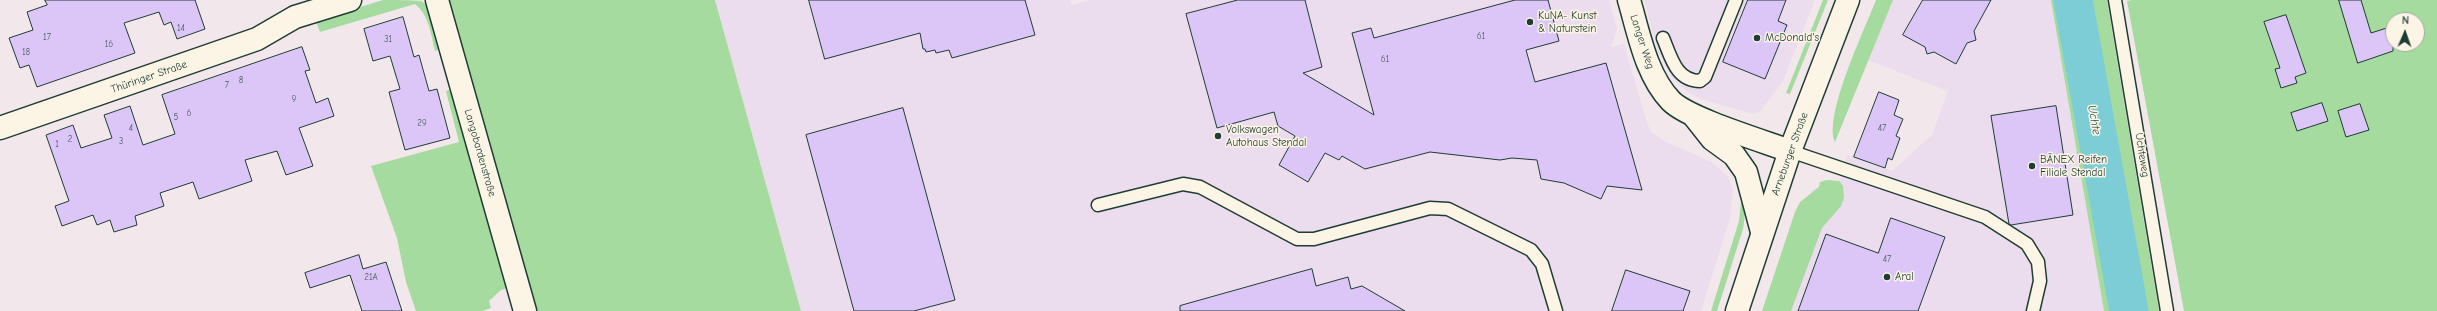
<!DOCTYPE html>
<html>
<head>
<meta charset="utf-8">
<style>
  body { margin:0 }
  #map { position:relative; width:2437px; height:311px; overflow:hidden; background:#f2e7ea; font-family:"Comic Neue",sans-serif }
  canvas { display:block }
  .north { position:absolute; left:2385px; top:12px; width:40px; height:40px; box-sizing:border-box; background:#fcf5e5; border:1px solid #a4ab9e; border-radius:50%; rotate:2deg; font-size:11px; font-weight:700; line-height:16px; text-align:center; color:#1f3d34 }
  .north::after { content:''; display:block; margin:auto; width:14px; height:18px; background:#1f3d34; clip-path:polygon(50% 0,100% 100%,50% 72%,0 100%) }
</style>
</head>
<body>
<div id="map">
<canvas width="2437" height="311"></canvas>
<div class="north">N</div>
</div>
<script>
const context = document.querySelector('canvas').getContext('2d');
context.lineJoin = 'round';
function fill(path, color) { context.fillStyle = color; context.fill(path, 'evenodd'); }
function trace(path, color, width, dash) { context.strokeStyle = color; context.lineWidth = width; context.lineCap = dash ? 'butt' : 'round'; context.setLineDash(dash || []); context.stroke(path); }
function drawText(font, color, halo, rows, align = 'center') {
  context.font = font + ' "Comic Neue",sans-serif'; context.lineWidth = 3; context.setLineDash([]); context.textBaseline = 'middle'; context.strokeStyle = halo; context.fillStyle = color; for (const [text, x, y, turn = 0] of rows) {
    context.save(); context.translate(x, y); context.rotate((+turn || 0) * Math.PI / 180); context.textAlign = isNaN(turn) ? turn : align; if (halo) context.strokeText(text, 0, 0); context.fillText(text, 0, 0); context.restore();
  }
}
fill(new Path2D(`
  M715,0H1070L1072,5L1090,0H1609L1617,29L1611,47L1624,44L1647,123L1652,133L1666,142L1711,162L1723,172L1730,180L1733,189L1730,218L1701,311H801Z
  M1644,0H1815L1783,81L1760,112L1754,114L1704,100L1689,93L1672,78L1658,51Z
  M1893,0H2051L2104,311H1764L1811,191L1819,187L1820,182L1839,181L1847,155L1892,171L1932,135L1948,91L1868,60Z`), '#ebddee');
fill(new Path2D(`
  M383,0C393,0 412,0 421,1C434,8 437,36 441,49L435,51C431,34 429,15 415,4L320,32L316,21Z
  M448,0H715L801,311H536Z
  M1823,0H1828L1790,94L1786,93Z
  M1876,0H1893L1835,142C1823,116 1865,29 1876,0Z
  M2051,0H2107L2159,311H2104Z
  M2132,0H2437V311H2184L2127,1ZM2393,20H2417V44H2393Z
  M452,89L508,288L501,290L489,301L491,308L482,311H416L406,282L397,238L371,166L459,142L446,91Z
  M1827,180L1839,181L1843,186L1844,198L1841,206L1822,228L1791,311H1762L1795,212L1800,202L1819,187L1820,182Z
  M1743,183L1746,206L1743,229L1717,311H1711L1739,221Z`), '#a5db9f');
trace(new Path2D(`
  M2073,0L2129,311`), '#7ccdd5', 39);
const building = new Path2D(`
  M45,0H195L205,29L177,39L171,22L164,25L159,12L124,23L135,53L37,87L29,65L20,68L9,38L33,30L27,12L47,5Z
  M809,0H1025L1035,35L952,58L949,50L936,53L935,50L926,52L925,49H923L920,33L825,59Z
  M1238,0H1305L1322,67L1303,73L1374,115L1352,33L1371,28L1374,38L1515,0H1548L1559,41L1526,50L1535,82L1606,63L1642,190L1607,186L1601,199L1564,183L1541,179L1537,160L1512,158L1500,160L1430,152L1365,169L1342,156L1339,160L1325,153L1308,182L1279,165L1295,136L1278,126L1274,112L1217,128L1186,14Z
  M1748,0H1786L1778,21L1787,25L1765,79L1723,62Z
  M1923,0H1991L1974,31L1976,40L1967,43L1956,64L1934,52L1927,54L1925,47L1903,35Z
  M2339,0H2361L2371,33L2393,26V51L2358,63Z
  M2286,15L2306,73L2295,77L2297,83L2281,88L2275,69L2280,68L2264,22Z
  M403,17L414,57L419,55L429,91L437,89L450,138L405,150L389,92L400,89L390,56L373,61L364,29Z
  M302,47L310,70L305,71L316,103L328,98L334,116L299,128L313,166L286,175L277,151L245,160L252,181L199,199L193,182L160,193L164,206L135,216L137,225L114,232L110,220L97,225L93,215L62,226L55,206L69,201L46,135L73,125L81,148L112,138L104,115L130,106L143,145L175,134L162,95Z
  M1879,92L1899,100L1894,115L1903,119L1896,136L1900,138L1892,160L1888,158L1885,168L1854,157Z
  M2322,103L2328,121L2297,131L2291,113Z
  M2360,104L2369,130L2346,137L2338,111Z
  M2056,106L2073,215L2011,225L2009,224L1991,116Z
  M903,108L955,300L914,311H854L806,135Z
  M1891,218L1945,237L1918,311H1798L1826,234L1878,253Z
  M359,255L363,269L386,262L402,311H362L350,275L310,288L305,273Z
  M1312,269L1316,286L1348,277L1351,289L1362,286L1405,311H1180V306Z
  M1626,270L1690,291L1683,311H1612Z`);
fill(building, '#dbc6f7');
trace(building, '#1f3d34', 1);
const lane = new Path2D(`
  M2115,0L2167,311
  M1663,38C1671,57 1676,81 1700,81L1705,77L1736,0
  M1790,151L1985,217L2027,244L2038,262L2040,281L2033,311
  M1098,205L1183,184L1200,187L1297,239H1314L1430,208L1448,209L1531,250L1542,264L1556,311`);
const street = new Path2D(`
  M437,0L525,311
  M1629,0C1639,34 1646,75 1671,101C1689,119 1763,141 1790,151
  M1693,115L1712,139L1734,155L1746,172L1762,232
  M0,128L257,39L295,17L350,0`);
const secondary = new Path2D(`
  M1737,311L1790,151L1848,0`);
trace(lane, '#1f3d34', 15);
trace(street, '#1f3d34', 25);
trace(secondary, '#1f3d34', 25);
trace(lane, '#fcf5e5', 12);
trace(street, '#fcf5e5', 22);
trace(secondary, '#fcf5e5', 22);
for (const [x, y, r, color] of [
  [1530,22,4,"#1f3d34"],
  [1757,38,4,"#1f3d34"],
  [1218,136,4,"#1f3d34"],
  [2032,166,4,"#1f3d34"],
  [1887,277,4,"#1f3d34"]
]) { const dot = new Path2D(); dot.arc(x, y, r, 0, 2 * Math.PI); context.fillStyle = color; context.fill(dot); trace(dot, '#fcf5e5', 1.5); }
drawText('9px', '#4e5f65', null, [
  ["14",181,28],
  ["61",1481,36],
  ["17",47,37],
  ["31",388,39],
  ["16",109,44],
  ["18",26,52],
  ["61",1385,59],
  ["8",241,80],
  ["7",227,85],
  ["9",294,99],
  ["6",189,113],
  ["5",176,117],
  ["29",422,123],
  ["4",131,128],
  ["47",1882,128],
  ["2",70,139],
  ["3",121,141],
  ["1",57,144],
  ["47",1887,259],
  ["21A",371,277]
]);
drawText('11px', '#1f3d34', '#fcf5e5', [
  ["KuNA- Kunst",1538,16],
  ["& Naturstein",1538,29],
  ["McDonald's",1765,38],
  ["Volkswagen",1226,130],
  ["Autohaus Stendal",1226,143],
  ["BÄNEX Reifen",2040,160],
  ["Filiale Stendal",2040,173],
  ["Aral",1895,277]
], 'left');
drawText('11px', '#1f3d34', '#fcf5e5', [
  ["Langer Weg",1642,42,72],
  ["Thüringer Straße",149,77,-19],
  ["Langobardenstraße",480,153,74],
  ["Arneburger Straße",1790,154,-70],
  ["Uchteweg",2142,155,81]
]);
drawText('italic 12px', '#325a54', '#fcf5e5', [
  ["Uchte",2094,120,80]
]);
</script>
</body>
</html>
